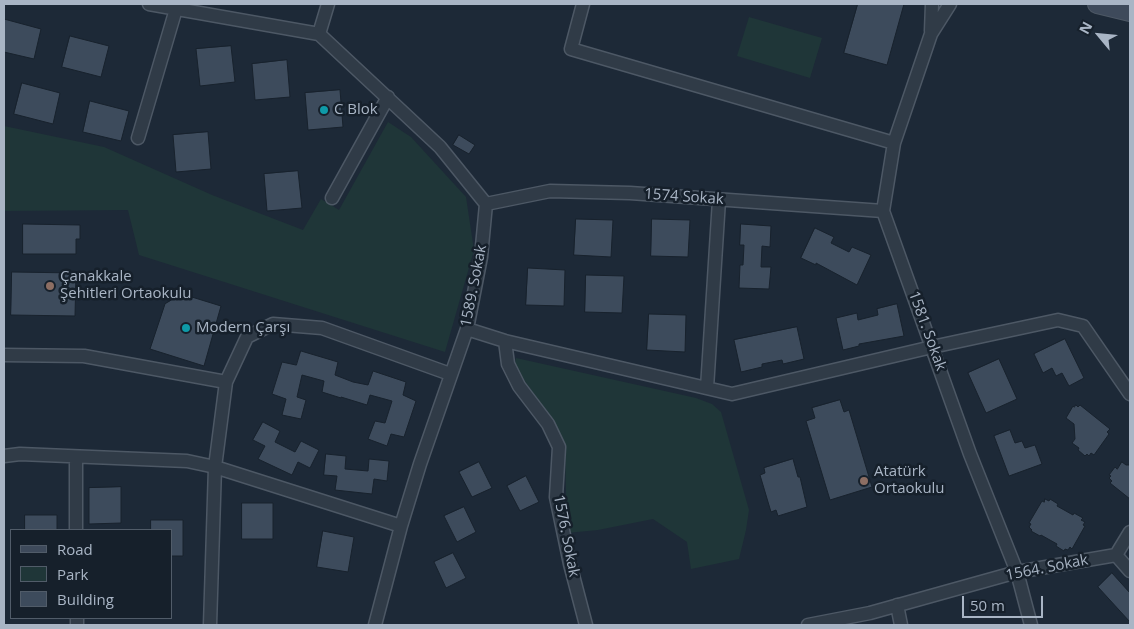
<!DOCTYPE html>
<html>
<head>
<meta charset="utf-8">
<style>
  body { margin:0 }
  #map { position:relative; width:1134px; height:629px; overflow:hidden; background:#1d2937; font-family:"Open Sans",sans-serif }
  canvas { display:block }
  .frame { position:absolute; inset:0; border:5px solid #a9b5c5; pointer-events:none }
  .legend { position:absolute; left:10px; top:529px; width:162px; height:90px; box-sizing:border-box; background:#16202b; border:1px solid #515c69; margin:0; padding:6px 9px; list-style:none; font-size:15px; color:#a9b5c5 }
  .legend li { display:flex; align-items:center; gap:10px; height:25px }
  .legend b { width:25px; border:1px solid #515c69 }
  .north { position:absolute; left:1074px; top:10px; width:50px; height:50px; -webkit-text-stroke:4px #16202b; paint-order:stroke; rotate:298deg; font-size:14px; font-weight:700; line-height:20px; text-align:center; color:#a9b5c5 }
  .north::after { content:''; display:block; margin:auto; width:18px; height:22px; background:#a9b5c5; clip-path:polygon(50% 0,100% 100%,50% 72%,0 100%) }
  .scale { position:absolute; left:962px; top:596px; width:81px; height:22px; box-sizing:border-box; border:2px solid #a9b5c5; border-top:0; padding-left:6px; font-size:15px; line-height:18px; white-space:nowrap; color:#a9b5c5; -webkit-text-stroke:4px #16202b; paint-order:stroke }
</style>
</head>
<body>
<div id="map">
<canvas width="1134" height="629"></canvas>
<div class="frame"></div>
<ul class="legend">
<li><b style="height:6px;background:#3e4a5b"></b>Road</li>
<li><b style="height:14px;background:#1f3638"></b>Park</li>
<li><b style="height:14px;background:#3d4b5c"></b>Building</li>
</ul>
<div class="north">N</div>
<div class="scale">50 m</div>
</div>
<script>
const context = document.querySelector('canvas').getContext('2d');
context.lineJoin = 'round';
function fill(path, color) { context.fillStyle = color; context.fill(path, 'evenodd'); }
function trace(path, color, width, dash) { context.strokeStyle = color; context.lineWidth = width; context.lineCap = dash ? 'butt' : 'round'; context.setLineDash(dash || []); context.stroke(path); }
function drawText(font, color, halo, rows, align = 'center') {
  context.font = font + ' "Open Sans",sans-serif'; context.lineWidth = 5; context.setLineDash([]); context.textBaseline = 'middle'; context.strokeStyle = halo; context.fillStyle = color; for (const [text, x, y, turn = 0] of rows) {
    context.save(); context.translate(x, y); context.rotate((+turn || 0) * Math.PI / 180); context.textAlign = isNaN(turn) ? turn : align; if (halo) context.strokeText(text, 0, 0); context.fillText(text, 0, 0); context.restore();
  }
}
fill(new Path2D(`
  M749,17L822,38L810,78L737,56Z
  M388,122L411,137L466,197L474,250L445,352L139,255L128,210L4,211V126L104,147L212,195L303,230L321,199L339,210Z
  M516,358L696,398L712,404L721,412L749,510L746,530L739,559L691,569L687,542L653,519L598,530L567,533L565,450L554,422L514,366Z`), '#1f3638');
const building = new Path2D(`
  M858,4H904L887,65L844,53Z
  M4,19L41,29L34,59L4,52Z
  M70,36L109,46L101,77L62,67Z
  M231,46L235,82L200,86L196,49Z
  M287,60L290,97L255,100L252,64Z
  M22,83L60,93L53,124L14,114Z
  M340,90L343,127L308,130L305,93Z
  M90,101L129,111L121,141L83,132Z
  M208,132L211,169L176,172L173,135Z
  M459,135L475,145L469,154L453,145Z
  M298,171L302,208L267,211L264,174Z
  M576,219L613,220L611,257L574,255Z
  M652,219L690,220L688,257L651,256Z
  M23,224L80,225V239H76V254H23Z
  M741,224L771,226L770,247L762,246L761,267H771L769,289L739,288L740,265H743L744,245H740Z
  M815,228L834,237L831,243L849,252L852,247L871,255L857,285L816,263V265L801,258Z
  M528,268L565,270L564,306L526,305Z
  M12,272L76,273L75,316L11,315Z
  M586,275L624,276L622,313L585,312Z
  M182,294L221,306L204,366L150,349L165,304Z
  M897,304L904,336L859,344V346L843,350L836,318L857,313L858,320L878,315L877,309Z
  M649,314L686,315L685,352L647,350Z
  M797,327L804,359L783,364L782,360L762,364V367L741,372L734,340Z
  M1065,339L1084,378L1069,386L1062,373L1056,376L1052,368L1043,373L1034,354Z
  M301,351L338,362L335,375L353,382L368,385L373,371L406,382L403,395L416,401L404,437L391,434L387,446L368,439L375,421L385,423L392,401L370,395L367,405L341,397V398L322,392L324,381L302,375L297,397L306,400L301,419L282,415L286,399L272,394L282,362L296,365Z
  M999,359L1017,399L986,413L968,373Z
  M840,400L844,412L849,410L872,487L830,500L806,421L815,418L812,408Z
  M1076,405L1078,407L1080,405L1110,429L1107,432L1109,434L1094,455L1091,453L1089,456L1087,454L1085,456L1078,450L1079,448L1072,443L1075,439L1074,424L1066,418L1073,406L1074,407Z
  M263,422L280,431L275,442L295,452L301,441L319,450L310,468L298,462L292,475L258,459L265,446L253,440Z
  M1010,430L1015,443L1022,441L1025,448L1035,445L1042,464L1009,476L994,436Z
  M326,454L346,456L345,469L368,471L369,459L389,461L387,481L374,479L372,494L335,490L337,476L324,475Z
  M793,459L798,477H800L807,507L778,516L776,510L771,512L760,475L765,473L764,468Z
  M479,462L492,488L472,497L459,472Z
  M1122,462L1126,465H1130V499L1110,483L1112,481L1109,478L1111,476L1109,475L1115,467L1117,469Z
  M526,476L539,502L520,511L507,486Z
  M121,487V523L89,524V488Z
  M1045,499L1049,501L1050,499L1058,504L1057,506L1073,515L1074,513L1083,518L1081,520L1085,522L1083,525L1085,526L1072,549L1070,547L1068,550L1065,549L1064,551L1056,546L1057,544L1041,535L1040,536L1031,531L1032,530L1029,527L1031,524L1029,523L1042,501L1044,502Z
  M242,503H273V539H242Z
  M464,507L476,532L457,542L444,516Z
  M25,515H57V530H25Z
  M151,520H183V556H171V530H151Z
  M323,531L354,537L348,572L317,567Z
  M453,553L466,578L446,588L434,562Z
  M1112,573L1130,593V622L1098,587Z`);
fill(building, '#3d4b5c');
trace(building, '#18222d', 1);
const street = new Path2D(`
  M149,4L319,34
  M583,4L571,49L894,143
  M950,4L931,34L894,143L883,211L970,454L1017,572L1031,625
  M931,31L932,4
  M319,34L440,147L486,204L481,257L467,329L420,464L401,526L375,625
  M319,34L328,4
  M138,138L176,9
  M332,198L388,97
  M486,204L550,191L630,193L883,211
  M467,329L505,341L732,394L932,347L1058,320L1083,326L1130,394
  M505,341L508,364L519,386L548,424L559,447L556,497L570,564L586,625
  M4,355L84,356L226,382
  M707,388L719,200
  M4,456L20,454L187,461L215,467L401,526
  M76,457V530
  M1116,555L1130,571
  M897,605L901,625
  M77,618V625
  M210,625L215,467L226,382L247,337L273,324L322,328L450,374
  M808,625L870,613L1017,572L1116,555L1130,532`);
const secondary = new Path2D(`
  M1097,4L1130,12`);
trace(street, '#4d5865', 15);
trace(secondary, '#4d5865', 20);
trace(street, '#303b47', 12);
trace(secondary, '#3e4a5b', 18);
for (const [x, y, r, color] of [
  [324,110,5,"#0f9aa8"],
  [50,286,5,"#8d6e63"],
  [186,328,5,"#0f9aa8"],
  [864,481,5,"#8d6e63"]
]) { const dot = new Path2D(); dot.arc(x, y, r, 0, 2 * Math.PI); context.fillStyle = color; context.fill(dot); trace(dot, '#16202b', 2); }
drawText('15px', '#a9b5c5', '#16202b', [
  ["C Blok",334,110],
  ["Çanakkale",60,277],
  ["Şehitleri Ortaokulu",60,294],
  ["Modern Çarşı",196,328],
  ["Atatürk",874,472],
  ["Ortaokulu",874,489]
], 'left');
drawText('15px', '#a9b5c5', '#16202b', [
  ["1574 Sokak",684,197,4],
  ["1589. Sokak",474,286,-79],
  ["1581. Sokak",927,331,70],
  ["1576. Sokak",566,536,79],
  ["1564. Sokak",1047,568,-11]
]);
</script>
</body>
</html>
